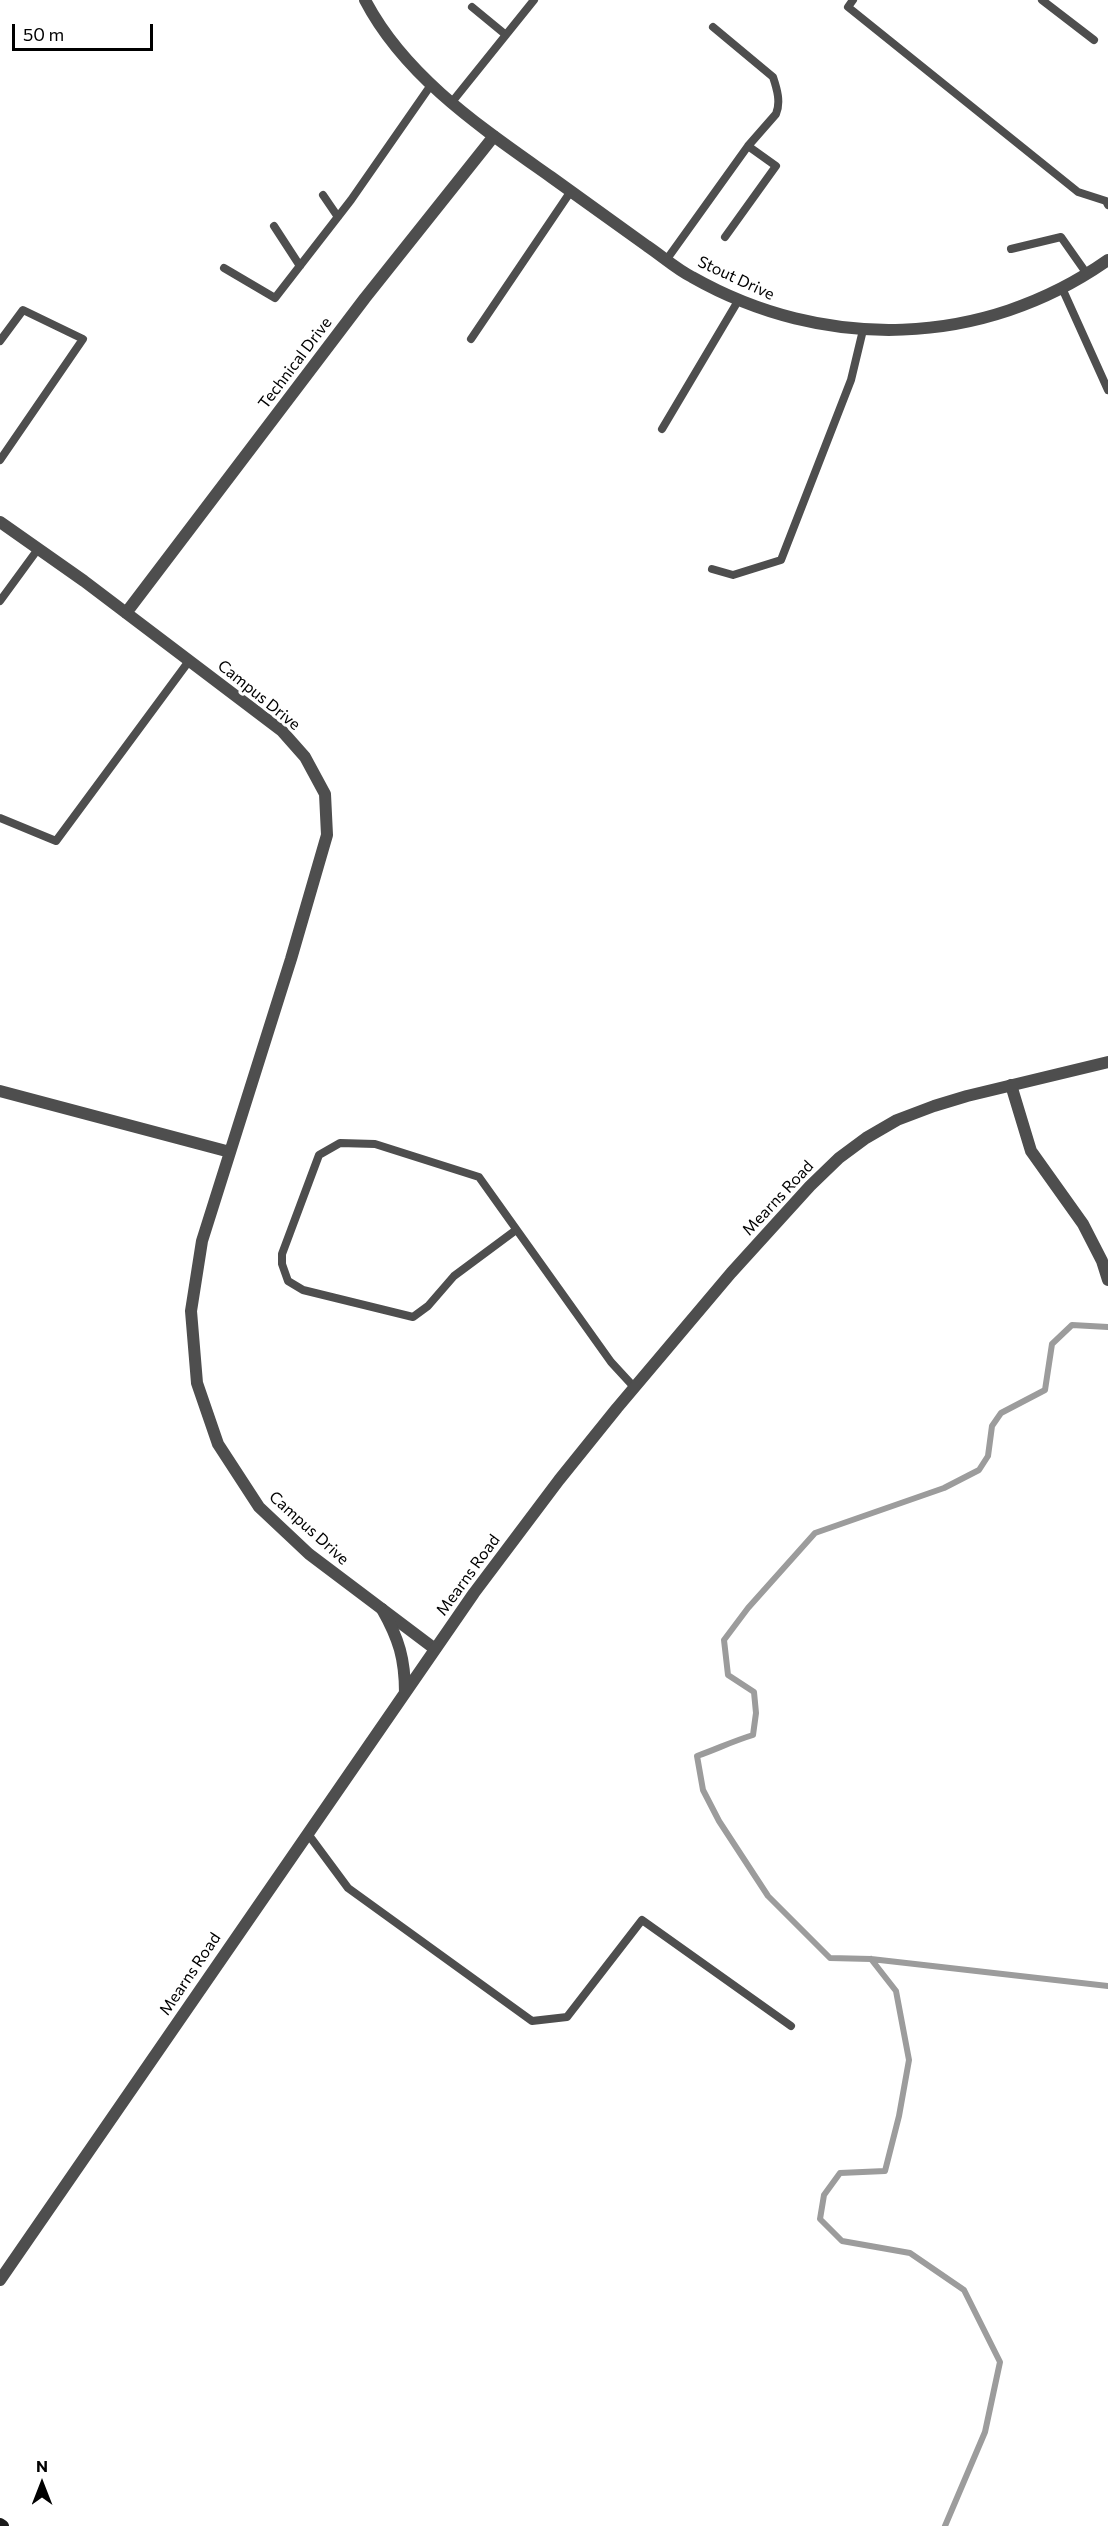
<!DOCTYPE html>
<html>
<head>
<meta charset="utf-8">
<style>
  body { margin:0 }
  #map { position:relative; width:1108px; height:2526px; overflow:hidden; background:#fff; font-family:Commissioner,sans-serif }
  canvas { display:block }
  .north { position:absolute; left:12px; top:2454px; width:60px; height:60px; -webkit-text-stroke:4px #fff; paint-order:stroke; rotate:0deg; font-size:16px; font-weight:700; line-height:24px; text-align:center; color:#000 }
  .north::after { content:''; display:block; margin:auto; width:21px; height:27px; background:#000; clip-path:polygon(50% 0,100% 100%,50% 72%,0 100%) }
  .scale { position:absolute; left:12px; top:24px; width:141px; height:27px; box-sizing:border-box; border:3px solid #000; border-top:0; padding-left:8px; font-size:18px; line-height:21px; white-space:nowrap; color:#000; -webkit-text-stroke:4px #fff; paint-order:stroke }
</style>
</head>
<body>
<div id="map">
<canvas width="1108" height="2526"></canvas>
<div class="north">N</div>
<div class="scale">50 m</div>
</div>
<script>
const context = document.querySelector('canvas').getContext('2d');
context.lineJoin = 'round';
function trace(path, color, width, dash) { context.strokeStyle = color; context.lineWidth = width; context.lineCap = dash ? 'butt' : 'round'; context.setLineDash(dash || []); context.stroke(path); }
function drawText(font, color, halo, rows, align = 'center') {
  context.font = font + ' Commissioner,sans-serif'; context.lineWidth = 6; context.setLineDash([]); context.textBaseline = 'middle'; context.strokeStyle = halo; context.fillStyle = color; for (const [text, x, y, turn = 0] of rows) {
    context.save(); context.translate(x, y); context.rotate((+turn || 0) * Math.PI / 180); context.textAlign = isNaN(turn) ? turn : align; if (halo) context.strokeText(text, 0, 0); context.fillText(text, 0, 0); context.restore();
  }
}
trace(new Path2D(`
  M1108,1327L1072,1325L1052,1344L1045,1390L1001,1413L992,1426L988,1456L979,1470L944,1488L815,1533L748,1608L724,1640L728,1675L754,1692L756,1713L753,1735C733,1741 717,1749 697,1756L703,1790L719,1821L768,1896L830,1958L871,1959L1108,1986
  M871,1959L896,1991L909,2060L899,2116L885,2171L840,2173L824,2195L820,2219L842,2241L910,2253L964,2290L1000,2362L985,2432L945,2526`), '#9c9c9c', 6);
trace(new Path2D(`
  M853,0L848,7L1078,192L1106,201L1108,205
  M1042,0L1094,40
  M472,7L506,35
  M713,27L773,77C777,89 781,102 776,114L748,146
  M452,102L534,0
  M323,195L338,217
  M274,226L300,266
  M1011,249L1061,237L1087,274
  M667,259L748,146L776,166L725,237
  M224,268L275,298L351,200L431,85
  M1062,288L1108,390
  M471,339L571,191
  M0,341L23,310L83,339L0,460
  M662,429L738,301
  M712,569L733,575L781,560L851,380L863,330
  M0,601L38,549
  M0,818L56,841L189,661
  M516,1230L454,1276L428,1306L413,1317L303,1290L288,1281L282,1264V1254L319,1155L340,1143L375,1144L479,1177L611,1362L634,1387
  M308,1834L348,1888L532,2021L567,2017L642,1920L791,2026`), '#4e4e4e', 8);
trace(new Path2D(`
  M365,0C405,77 482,128 551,177C583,200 615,223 647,246C662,256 676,269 692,277C824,352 983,348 1108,260
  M0,522L84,581L282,731L305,757L325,794L327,835L291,959L202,1241L191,1311L197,1383L218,1444L259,1507L309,1554L435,1649
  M126,613L365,298L494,136
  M1011,1085L1031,1151L1083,1224L1102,1261L1108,1280
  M0,1091L230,1152`), '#4e4e4e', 12);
trace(new Path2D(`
  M382,1609C399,1639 405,1659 405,1693
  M0,2280L474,1593L559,1480L617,1408L731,1273L810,1186L839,1158L866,1138L897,1120L934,1106L967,1096L1108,1062`), '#4e4e4e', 12);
trace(new Path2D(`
  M0,2524L3,2526`), '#1b1b1b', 12);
drawText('16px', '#000', '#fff', [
  ["Stout Drive",736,278,25],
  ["Technical Drive",295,363,-53],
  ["Campus Drive",259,695,39],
  ["Mearns Road",778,1198,-47],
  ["Campus Drive",309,1528,42],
  ["Mearns Road",468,1575,-54],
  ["Mearns Road",190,1974,-56]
]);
</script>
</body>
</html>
